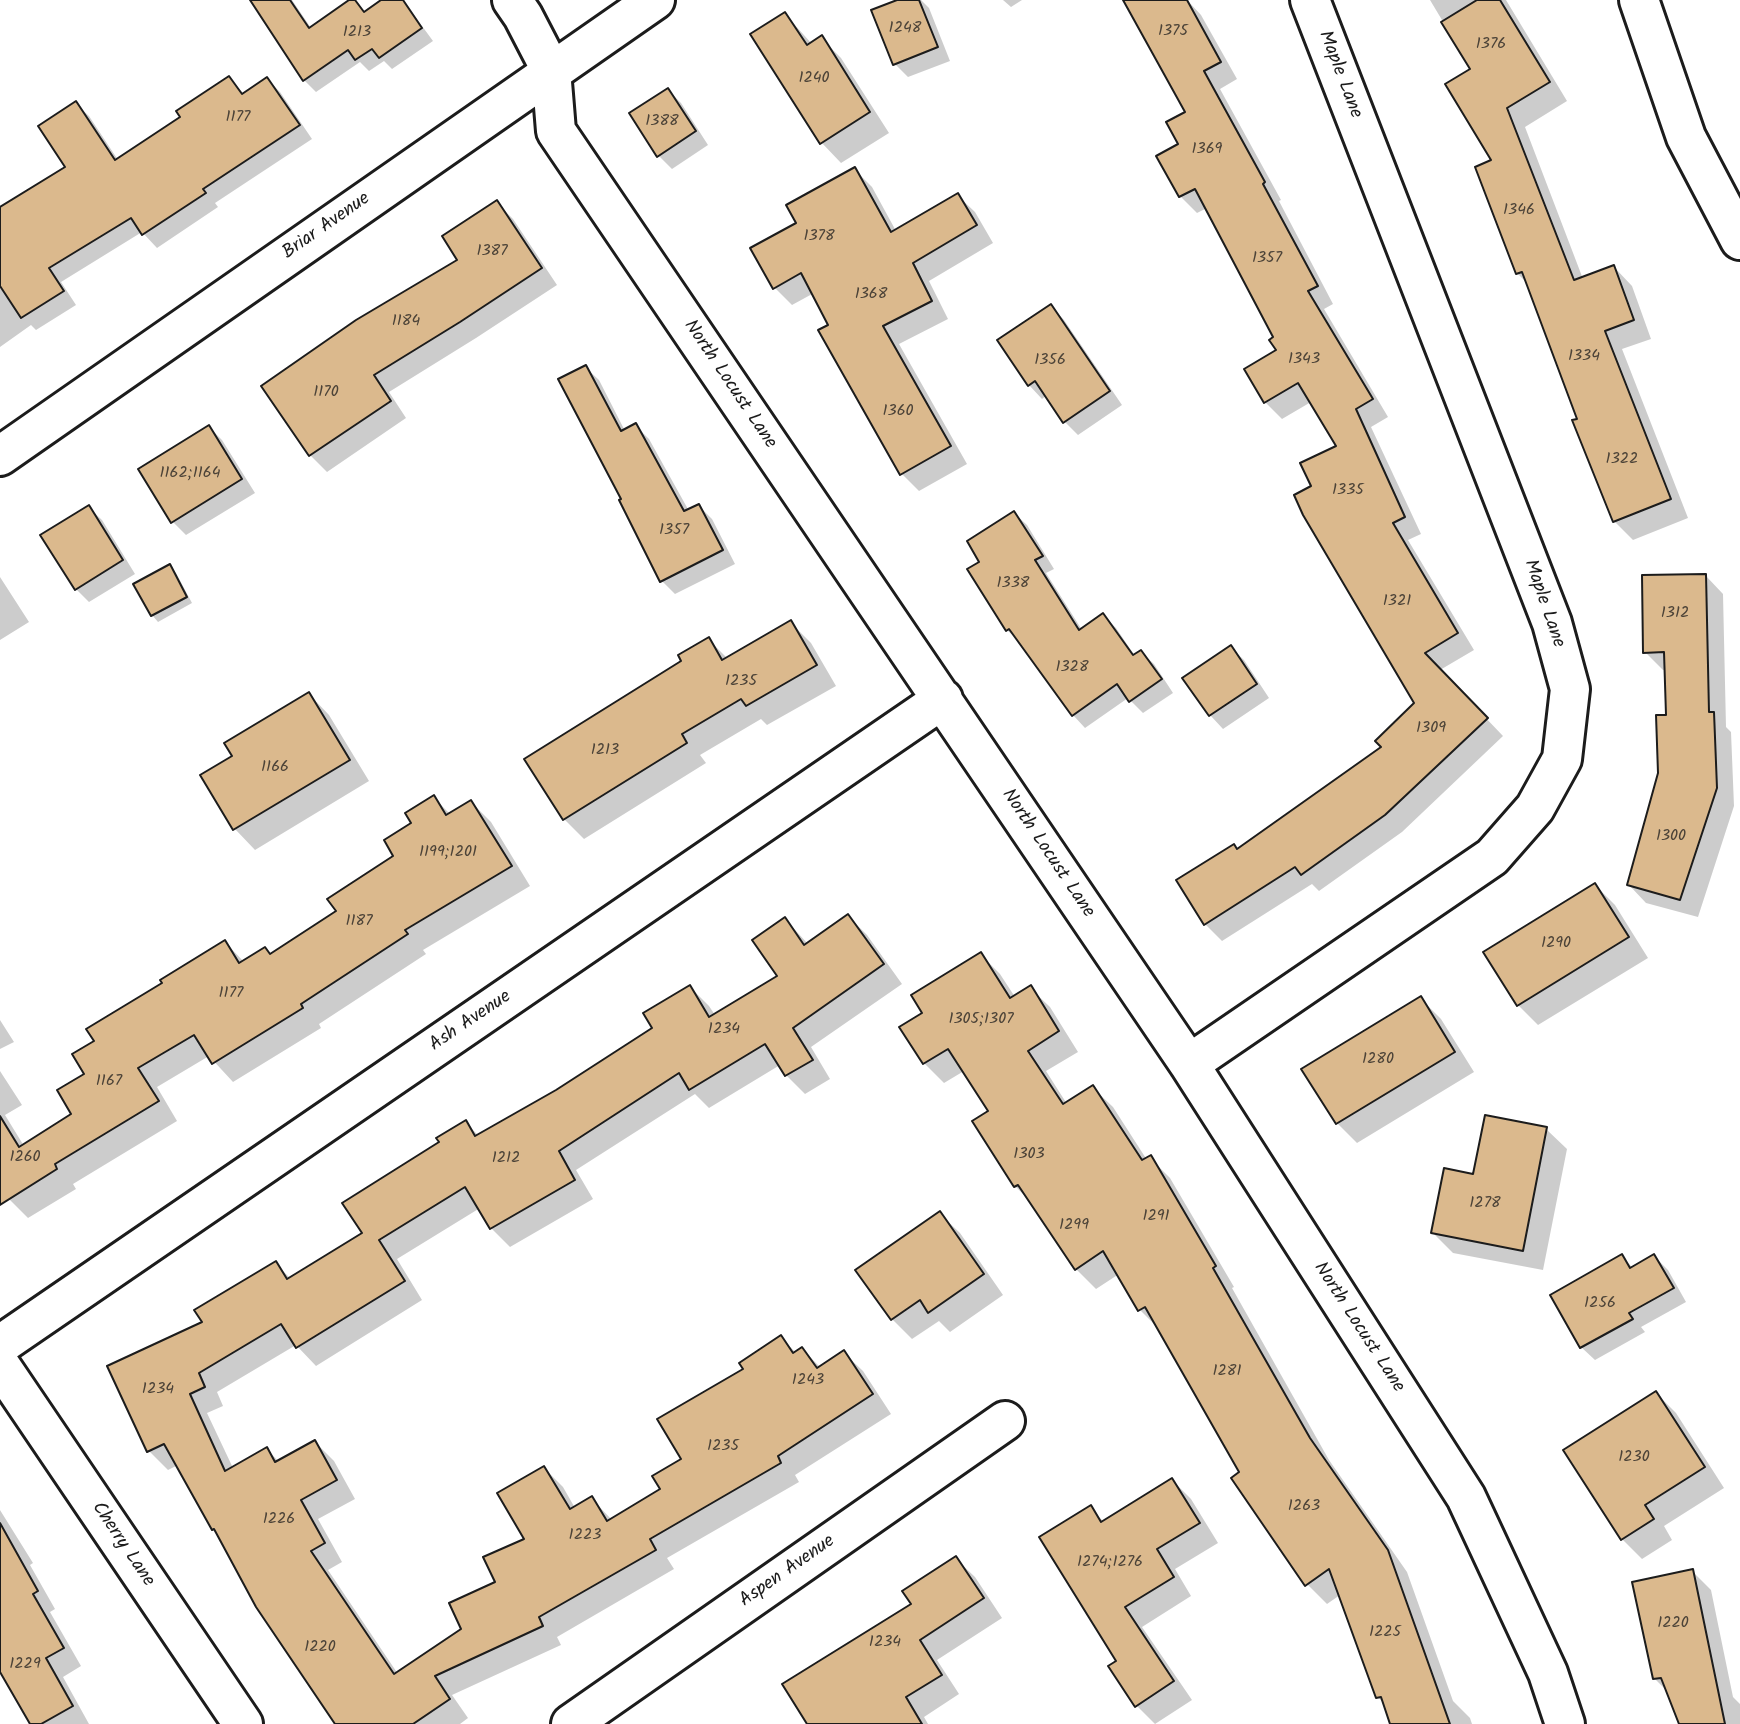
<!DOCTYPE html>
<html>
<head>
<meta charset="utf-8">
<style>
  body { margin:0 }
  canvas { display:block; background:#fff }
</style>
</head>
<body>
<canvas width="1740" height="1724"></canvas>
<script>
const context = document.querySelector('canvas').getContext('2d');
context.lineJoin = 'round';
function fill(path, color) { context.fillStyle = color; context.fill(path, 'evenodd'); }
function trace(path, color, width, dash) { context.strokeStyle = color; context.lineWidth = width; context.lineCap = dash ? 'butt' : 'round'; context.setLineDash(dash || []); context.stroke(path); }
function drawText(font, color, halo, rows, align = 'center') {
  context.font = font + ' Kalam,sans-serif'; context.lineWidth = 5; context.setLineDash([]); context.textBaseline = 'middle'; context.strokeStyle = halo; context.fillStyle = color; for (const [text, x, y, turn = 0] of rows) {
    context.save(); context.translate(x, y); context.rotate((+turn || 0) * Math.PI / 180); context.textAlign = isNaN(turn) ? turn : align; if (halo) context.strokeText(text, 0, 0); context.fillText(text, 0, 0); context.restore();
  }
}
fill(new Path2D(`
  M253,0H292L311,28L352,0L366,13L384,0H403L433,41L392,69L384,61L369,71L360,62L316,92L304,80Z
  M902,0H921L929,8L950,61L908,77L895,64Z
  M1003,0H1022L1011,7Z
  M1131,0H1187L1201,15L1237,79L1220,89L1281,200L1279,201L1333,304L1324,309L1388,417L1371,427L1421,534L1408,540L1474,650L1440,670L1503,736L1402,832L1319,891L1312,884L1222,941L1205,924L1238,851L1383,748L1417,704L1314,487L1338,447L1311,402L1282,419L1265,402L1278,351L1276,338L1207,208L1197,213L1180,196L1181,145L1188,112Z
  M1430,0H1506L1567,101L1525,127L1583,279L1614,267L1632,286L1651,339L1622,349L1688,518L1633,540L1614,521L1529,285L1517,273L1472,70Z
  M785,14L812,44L821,38L841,58L889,133L841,163L821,142Z
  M229,78L244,94L267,79L280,92L312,139L215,203L218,207L157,248L142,232L61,282L76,305L36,330L31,325L0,347V209L68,167L75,103L89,116L118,160L182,117Z
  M668,90L681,103L708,145L672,169L659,156L631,114Z
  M854,169L872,187L896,231L957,195L975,212L993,243L929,281L948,319L899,344L967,464L919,491L902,474L814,293L792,305L775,288L798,224Z
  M497,203L513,219L557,285L476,338L389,392L406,418L327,472L310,455L263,386L460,260Z
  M1051,306L1064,320L1122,405L1078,435L1065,422L1047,395L1042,399L1029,385Z
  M585,367L599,380L625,431L635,425L649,439L689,511L699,506L712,519L735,564L675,594L662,581L623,500Z
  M209,427L222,440L255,493L186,535L173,522Z
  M88,507L102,520L135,574L89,602L76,589Z
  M1014,513L1027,525L1054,569L1046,573L1082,630L1103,615L1116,628L1135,656L1141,652L1154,664L1173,693L1143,713L1128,698L1085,728L1073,715L1020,642L1007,630L982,562Z
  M169,566L176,573L192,603L158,622L152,615Z
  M1706,576L1723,594L1726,727L1731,732L1734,806L1698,917L1646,903L1629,885L1660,773L1667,716L1666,670H1663L1645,652Z
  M0,577L29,622L0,640Z
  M790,622L811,643L836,686L767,725L761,719L700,755L706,763L584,839L564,819L684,662L709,640L728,659Z
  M1230,647L1244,660L1269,698L1223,729L1210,715L1184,678Z
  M309,694L329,715L369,781L255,850L235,829L202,776L235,757Z
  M434,798L451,815L471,802L491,822L530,886L423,950L426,954L319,1024L321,1028L233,1082L209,1056L157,1087L177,1121L73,1184L76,1189L28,1218L9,1199L0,1195V1071L22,1105L5,1115L24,1146L74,1114L96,1041L165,984L225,942L244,962L271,955L338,911L396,856L413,824Z
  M1595,885L1615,905L1648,958L1538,1025L1518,1005Z
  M848,916L867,935L902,984L811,1047L830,1079L805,1094L786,1075L780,1065L709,1108L695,1094L576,1170L593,1199L510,1247L491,1228L480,1208L397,1259L422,1300L316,1366L296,1345L217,1392L223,1406L207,1413L233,1468L267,1449L279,1462L315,1442L334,1461L355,1499L318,1519L342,1562L328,1570L398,1674L464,1630L527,1540L544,1468L563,1487L575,1508L592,1499L612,1520L662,1490L745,1370L781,1337L796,1353L802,1349L821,1368L844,1353L863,1371L891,1414L795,1475L799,1482L667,1558L674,1569L557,1637L561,1645L452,1695L468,1718L460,1724H337L221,1537L213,1529L178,1465L168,1470L149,1451L205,1323L275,1263L291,1279L364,1234L441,1143L466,1123L479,1136L557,1091L654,1028L690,987L709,1006L715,1015L779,976L785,919L808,944Z
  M980,954L1000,974L1015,997L1030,988L1050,1007L1078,1052L1046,1071L1067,1104L1093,1088L1113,1107L1147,1160L1150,1158L1170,1178L1234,1287L1232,1288L1329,1460L1407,1572L1453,1701L1470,1718L1472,1724H1391L1386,1706L1378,1697L1340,1595L1327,1604L1307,1584L1161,1331L1140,1310L1119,1274L1096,1289L1076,1269L1032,1203L1015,1186L990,1112L964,1071L944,1083L924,1063L925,1013Z
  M1420,998L1441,1019L1474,1072L1357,1143L1337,1123Z
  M0,1020L14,1042L0,1049Z
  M1546,1129L1567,1149L1543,1270L1453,1253L1433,1233L1475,1176Z
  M939,1213L960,1233L1003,1295L950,1332L939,1321L912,1339L892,1319Z
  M1621,1256L1633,1268L1654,1256L1668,1270L1686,1302L1641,1327L1645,1332L1595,1360L1581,1347Z
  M1656,1393L1676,1413L1724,1488L1664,1526L1672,1540L1642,1559L1622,1539Z
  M1172,1480L1191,1499L1218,1543L1175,1569L1191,1596L1142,1627L1192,1700L1155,1724L1137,1706L1118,1661L1090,1508L1104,1522Z
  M0,1510L33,1563L30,1565L55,1609L50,1612L81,1666L63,1677L89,1724H32L0,1668Z
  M956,1559L975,1577L1002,1618L937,1660L959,1694L924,1717L928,1724H809Z
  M1692,1571L1711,1590L1733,1697L1740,1704V1724H1681L1669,1693L1654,1678Z`), '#0003');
const building = new Path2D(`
  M250,0H290L309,28L349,0H355L364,12L381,0H403L422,28L379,58L372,49L355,60L348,50L303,81Z
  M897,0H919L938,47L893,65L871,10Z
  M1123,0H1187L1221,62L1204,71L1265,182L1263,184L1318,286L1308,291L1373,399L1356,409L1405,517L1393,523L1458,633L1425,653L1488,718L1385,815L1301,875L1295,867L1204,925L1176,880L1234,844L1237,849L1381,747L1375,741L1414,703L1303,515L1294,495L1311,486L1300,463L1336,446L1298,383L1264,403L1244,369L1276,350L1269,340L1273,337L1195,189L1179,197L1156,156L1178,144L1166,122L1185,112Z
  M1477,0H1500L1550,82L1507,108L1574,280L1614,265L1634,320L1605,331L1671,499L1613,522L1572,420L1577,419L1522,272L1516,274L1475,167L1491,160L1445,84L1470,69L1441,22Z
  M785,12L807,45L822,35L870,112L820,144L750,34Z
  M229,76L242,94L267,77L300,125L203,189L206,193L142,235L131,218L49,268L64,291L21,318L0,286V207L65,167L38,126L76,101L115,160L180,117L176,111Z
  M668,88L696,131L657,157L629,113Z
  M855,167L891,232L958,193L977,225L913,263L932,301L883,326L951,446L900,475L818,330L828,325L801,273L773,289L750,248L796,223L786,205Z
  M497,200L542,268L460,322L374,375L391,401L309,456L261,386L356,320L457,260L442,236Z
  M1051,304L1110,391L1063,423L1035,381L1028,386L997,340Z
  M586,365L621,431L636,423L684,511L699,504L723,550L660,582L619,500L621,499L558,379Z
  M209,425L242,479L171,523L138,469Z
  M89,505L123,560L75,590L40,535Z
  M1014,511L1043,556L1035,560L1079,630L1103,613L1133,655L1141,650L1162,679L1129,702L1117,684L1072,716L1009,629L1006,631L967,569L979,562L967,541Z
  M170,564L187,597L151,616L133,584Z
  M1706,574L1709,712H1714L1717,788L1680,900L1627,885L1658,773L1656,715H1666L1664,652L1643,653L1642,575Z
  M791,620L817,665L746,706L741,699L682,734L687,743L563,820L524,759L681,661L678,655L709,637L722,660Z
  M1231,645L1257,684L1209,716L1182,678Z
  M309,692L350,760L233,830L200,775L232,756L224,743Z
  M434,795L446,815L471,800L512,866L405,930L408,934L301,1004L303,1008L212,1064L194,1035L138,1068L159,1101L55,1164L57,1169L0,1205V1116L19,1147L71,1114L57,1090L84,1074L72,1054L94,1041L86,1029L162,983L160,980L225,940L239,963L265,947L270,954L336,911L327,899L393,856L384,840L411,823L405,813Z
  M1595,883L1629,937L1517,1006L1483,952Z
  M848,914L884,964L793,1028L813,1060L785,1076L765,1044L689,1090L679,1073L559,1151L575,1180L490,1229L465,1187L379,1240L405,1281L296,1348L281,1324L199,1373L205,1387L190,1394L225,1471L267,1447L275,1462L315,1440L337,1480L301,1500L325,1543L311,1551L394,1674L461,1629L449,1603L495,1582L483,1557L524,1539L497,1493L544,1466L570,1509L592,1496L607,1521L660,1489L652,1476L681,1459L657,1419L743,1369L739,1363L781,1335L793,1353L802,1347L817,1368L844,1350L873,1394L778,1456L781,1463L650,1539L656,1550L539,1617L543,1626L435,1676L450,1699L413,1724H335L256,1607L214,1529L212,1530L164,1444L147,1452L107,1366L202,1322L194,1310L276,1261L287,1279L362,1233L342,1203L439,1142L436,1138L466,1120L475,1136L556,1090L652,1028L643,1013L690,985L709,1017L777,976L752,940L785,917L804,945Z
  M981,952L1010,998L1031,985L1059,1031L1028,1051L1063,1104L1093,1085L1142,1160L1151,1155L1216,1266L1213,1268L1310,1438L1388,1550L1450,1724H1390L1381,1697L1376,1698L1329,1569L1305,1586L1231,1478L1239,1472L1145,1307L1138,1311L1103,1251L1075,1270L1018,1185L1014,1187L972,1121L988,1111L948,1049L923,1064L899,1027L922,1013L911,995Z
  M1421,996L1455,1052L1336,1124L1301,1069Z
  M1485,1115L1547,1127L1523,1251L1431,1233L1444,1168L1473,1174Z
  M940,1211L984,1274L928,1313L920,1300L891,1320L855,1270Z
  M1622,1254L1630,1268L1654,1254L1674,1288L1629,1313L1633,1319L1580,1348L1550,1295Z
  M1656,1391L1705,1467L1645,1505L1654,1519L1621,1540L1563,1450Z
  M1172,1478L1200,1523L1157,1549L1174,1577L1125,1607L1174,1681L1135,1707L1108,1666L1116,1661L1039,1537L1091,1505L1101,1522Z
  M0,1523L38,1591L33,1594L64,1648L46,1658L73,1706L41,1724H30L0,1672Z
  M956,1556L984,1598L920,1640L942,1675L906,1697L922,1724H807L782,1684L911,1604L902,1591Z
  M1693,1569L1725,1724H1679L1661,1678L1653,1679L1632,1582Z`);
fill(building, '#dbb98d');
trace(building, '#1c1c1c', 2);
const minor = new Path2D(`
  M512,0L523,16L551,70L556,131L1189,1064L1466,1497L1548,1673L1565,1724
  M1639,0L1686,137L1740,240
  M0,456L655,0
  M1189,1064L1492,857L1535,808L1562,759L1570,689L1552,623L1310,0
  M0,1345L943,699
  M0,1365L243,1724
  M571,1724L1005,1421`);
trace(minor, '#1c1c1c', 44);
trace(minor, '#fff', 38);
drawText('16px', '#4c4338', null, [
  ["1248",905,29],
  ["1375",1173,32],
  ["1213",357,33],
  ["1376",1491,45],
  ["1240",814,79],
  ["1177",238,118],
  ["1388",662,122],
  ["1369",1207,150],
  ["1346",1519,211],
  ["1378",819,237],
  ["1387",492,252],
  ["1357",1267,259],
  ["1368",871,295],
  ["1184",406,322],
  ["1334",1584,357],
  ["1343",1304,360],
  ["1356",1050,361],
  ["1170",326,393],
  ["1360",898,412],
  ["1322",1622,460],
  ["1162;1164",190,474],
  ["1335",1348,491],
  ["1357",674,531],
  ["1338",1013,584],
  ["1321",1397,602],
  ["1312",1675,614],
  ["1328",1072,668],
  ["1235",741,682],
  ["1309",1431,729],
  ["1213",605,751],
  ["1166",275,768],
  ["1300",1671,837],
  ["1199;1201",448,853],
  ["1187",359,922],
  ["1290",1556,944],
  ["1177",231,994],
  ["1305;1307",981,1020],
  ["1234",724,1030],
  ["1280",1378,1060],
  ["1167",109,1082],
  ["1303",1029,1155],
  ["1260",25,1158],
  ["1212",506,1159],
  ["1278",1485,1204],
  ["1291",1156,1217],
  ["1299",1074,1226],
  ["1256",1600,1304],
  ["1281",1227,1372],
  ["1243",808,1381],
  ["1234",158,1390],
  ["1235",723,1447],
  ["1230",1634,1458],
  ["1263",1304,1507],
  ["1226",279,1520],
  ["1223",585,1536],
  ["1274;1276",1110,1563],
  ["1220",1673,1624],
  ["1225",1385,1633],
  ["1234",885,1643],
  ["1220",320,1648],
  ["1229",25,1665]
]);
drawText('19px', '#1c1c1c', '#fff', [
  ["Maple Lane",1339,75,69],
  ["Briar Avenue",327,227,-35],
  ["North Locust Lane",729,385,56],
  ["Maple Lane",1543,604,71],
  ["North Locust Lane",1047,854,56],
  ["Ash Avenue",471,1022,-34],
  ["North Locust Lane",1358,1328,57],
  ["Cherry Lane",122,1545,56],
  ["Aspen Avenue",788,1572,-35]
]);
</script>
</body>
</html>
